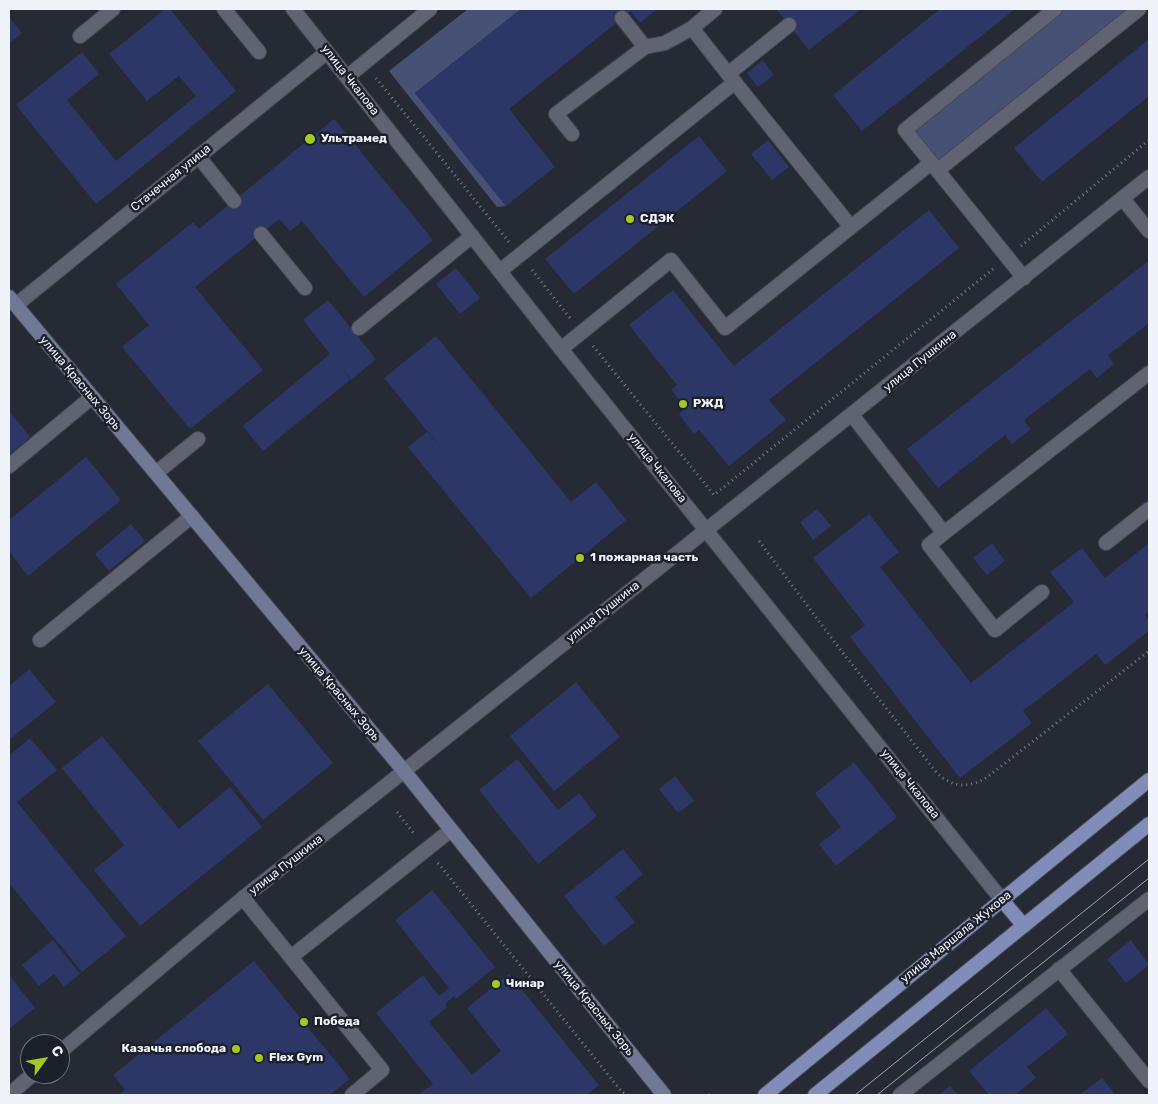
<!DOCTYPE html>
<html>
<head>
<meta charset="utf-8">
<style>
  body { margin:0 }
  #map { position:relative; width:1158px; height:1104px; overflow:hidden; background:#262a35; font-family:Rubik,sans-serif }
  canvas { display:block }
  .frame { position:absolute; inset:0; border:10px solid #f1f3fb; pointer-events:none }
  .north { position:absolute; left:20px; top:1034px; width:50px; height:50px; box-sizing:border-box; background:#1c202b; border:1px solid #71747e; border-radius:50%; rotate:58deg; font-size:14px; font-weight:700; line-height:20px; text-align:center; color:#f1f3fb }
  .north::after { content:''; display:block; margin:auto; width:18px; height:22px; background:#a6c822; clip-path:polygon(50% 0,100% 100%,50% 72%,0 100%) }
</style>
</head>
<body>
<div id="map">
<canvas width="1158" height="1104"></canvas>
<div class="frame"></div>
<div class="north">С</div>
</div>
<script>
const context = document.querySelector('canvas').getContext('2d');
context.lineJoin = 'round';
function fill(path, color) { context.fillStyle = color; context.fill(path, 'evenodd'); }
function trace(path, color, width, dash) { context.strokeStyle = color; context.lineWidth = width; context.lineCap = dash ? 'butt' : 'round'; context.setLineDash(dash || []); context.stroke(path); }
function drawText(font, color, halo, rows, align = 'center') {
  context.font = font + ' Rubik,sans-serif'; context.lineWidth = 5; context.setLineDash([]); context.textBaseline = 'middle'; context.strokeStyle = halo; context.fillStyle = color; for (const [text, x, y, turn = 0] of rows) {
    context.save(); context.translate(x, y); context.rotate((+turn || 0) * Math.PI / 180); context.textAlign = isNaN(turn) ? turn : align; if (halo) context.strokeText(text, 0, 0); context.fillText(text, 0, 0); context.restore();
  }
}
fill(new Path2D(`
  M468,9H521L415,93L506,206L497,207L389,71Z
  M1064,9H1129L938,162L913,130Z`), '#475176');
fill(new Path2D(`
  M165,9H170L236,91L96,204L16,105L82,52L99,74L67,100L116,161L196,96L179,76L147,101L109,54Z
  M521,9H657L640,23L631,11L509,109L555,167L506,206L415,93Z
  M776,9H861L809,50Z
  M940,9H1015L862,131L833,95Z
  M9,17L22,33L9,43Z
  M1149,39V96L1042,182L1014,148Z
  M763,60L774,75L758,87L747,73Z
  M334,119L433,240L364,297L302,221L290,231L279,219L195,287L263,370L190,429L122,347L149,325L116,284L193,222L199,229Z
  M699,136L727,171L574,294L545,259Z
  M768,140L789,167L772,180L751,154Z
  M929,210L959,248L769,400L786,420L729,466L699,430L694,434L679,414L686,408L671,390L677,385L629,325L673,290L734,366Z
  M1147,262L1149,264V323L1108,355L1114,364L1097,378L1090,369L1024,420L1031,429L1012,444L1005,435L938,488L907,449Z
  M456,268L480,298L460,314L436,284Z
  M328,300L376,359L351,380L343,369L350,380L263,451L243,426L330,354L303,320Z
  M436,336L571,502L596,482L626,520L531,598L408,447L427,432L441,448L384,378Z
  M9,411L30,437L9,455Z
  M86,457L121,500L28,576L9,551V520Z
  M817,509L831,526L813,540L800,522Z
  M869,514L899,552L880,567L971,683L1074,602L1050,572L1082,548L1105,578L1149,543V611L1145,615L1149,620V631L1105,665L1096,654L1023,711L1032,723L960,778L850,637L865,625L813,558Z
  M131,524L145,541L109,571L95,554Z
  M992,543L1005,561L987,575L973,558Z
  M29,669L56,702L9,740V686Z
  M576,682L620,737L554,791L510,736Z
  M268,684L333,763L263,820L198,741Z
  M102,736L179,829L230,787L262,827L140,926L94,870L124,845L62,768Z
  M30,738L57,770L17,802L126,936L82,972L9,883V756Z
  M517,759L558,810L579,793L597,816L538,864L479,790Z
  M854,762L897,817L836,866L819,844L841,827L815,793Z
  M675,776L694,801L678,813L659,789Z
  M623,849L643,874L615,897L635,922L604,946L564,896Z
  M432,890L495,967L456,999L454,996L445,1004L447,1007L429,1022L472,1075L501,1051L467,1008L509,974L599,1085L586,1095H418L433,1084L376,1013L423,975L439,996L449,988L395,920Z
  M53,940L80,974L64,987L54,974L39,986L22,965Z
  M1131,940L1149,965L1126,983L1107,959Z
  M254,961L350,1079L329,1095H118L125,1090L113,1075Z
  M9,975L35,1008L9,1029Z
  M1046,1008L1068,1034L1027,1067L1036,1078L1015,1095H989L969,1071Z
  M1102,1078L1115,1094L1113,1095H1079Z
  M950,1086L958,1095H939Z`), '#2c3768');
const service = new Path2D(`
  M224,9L259,52
  M622,18L645,47
  M692,28L728,74L789,25
  M80,36L113,9
  M728,74L851,227
  M572,134L556,114L645,47L665,43L692,28L715,9
  M198,156L234,201
  M938,170L1139,9
  M1123,199L1149,231
  M261,234L305,288
  M500,271L735,82
  M1024,278L905,130L1055,9
  M359,328L472,236
  M561,349L671,260L725,328L931,163
  M852,415L944,533L929,545L995,630L1042,592
  M9,466L92,397
  M156,473L198,439
  M944,533L1149,373
  M1106,543L1149,509
  M40,640L192,516
  M243,898L382,1070L352,1095
  M291,957L451,830`);
const minor = new Path2D(`
  M347,77L430,9
  M16,305L327,52
  M1059,969L1149,1081
  M900,1095L1149,899`);
const tertiary = new Path2D(`
  M293,9L561,349L1002,900
  M60,1052L243,898L379,791L1149,177
  M9,1095L33,1074`);
const secondary = new Path2D(`
  M9,297L404,771L664,1095`);
const primary = new Path2D(`
  M1002,900L1024,926
  M765,1095L1002,900L1149,780
  M815,1095L1149,824`);
trace(service, '#454852', 16);
trace(minor, '#454852', 16);
trace(tertiary, '#454852', 16);
trace(secondary, '#454852', 16);
trace(primary, '#454852', 16);
trace(new Path2D(`
  M376,78L509,242
  M1021,246L1149,140
  M532,270L570,318
  M593,346L714,495L993,269
  M759,541L833,640L936,772C951,787 967,789 986,778L1149,651
  M397,812L415,835
  M438,863L622,1092L628,1095
  M709,1095L713,1093`), '#7b7e88', 3, [1, 4]);
trace(service, '#606472', 14);
trace(minor, '#606472', 14);
trace(tertiary, '#606472', 14);
trace(secondary, '#707895', 14);
trace(primary, '#818db8', 14);
trace(new Path2D(`
  M855,1095L1149,859
  M877,1095L1149,878`), '#a0a2ac', 1);
for (const [x, y, r, color] of [
  [310,139,6,"#a6c822"],
  [630,219,5,"#a6c822"],
  [683,404,5,"#a6c822"],
  [580,558,5,"#a6c822"],
  [496,984,5,"#a6c822"],
  [304,1022,5,"#a6c822"],
  [236,1049,5,"#a6c822"],
  [259,1058,5,"#a6c822"]
]) { const dot = new Path2D(); dot.arc(x, y, r, 0, 2 * Math.PI); context.fillStyle = color; context.fill(dot); trace(dot, '#1c202b', 2); }
drawText('12px', '#f1f3fb', '#1c202b', [
  ["улица Чкалова",350,80,52],
  ["Стачечная улица",171,178,-39],
  ["улица Пушкина",920,361,-39],
  ["улица Красных Зорь",80,383,50],
  ["улица Чкалова",657,468,51],
  ["улица Пушкина",603,612,-39],
  ["улица Красных Зорь",339,694,50],
  ["улица Чкалова",910,784,51],
  ["улица Пушкина",286,865,-38],
  ["улица Маршала Жукова",956,937,-39],
  ["улица Красных Зорь",594,1008,51]
]);
drawText('bold 12px', '#f1f3fb', '#1c202b', [
  ["Ультрамед",321,139],
  ["СДЭК",640,219],
  ["РЖД",693,404],
  ["1 пожарная часть",590,558],
  ["Чинар",506,984],
  ["Победа",314,1022],
  ["Казачья слобода",226,1049,"right"],
  ["Flex Gym",269,1058]
], 'left');
</script>
</body>
</html>
